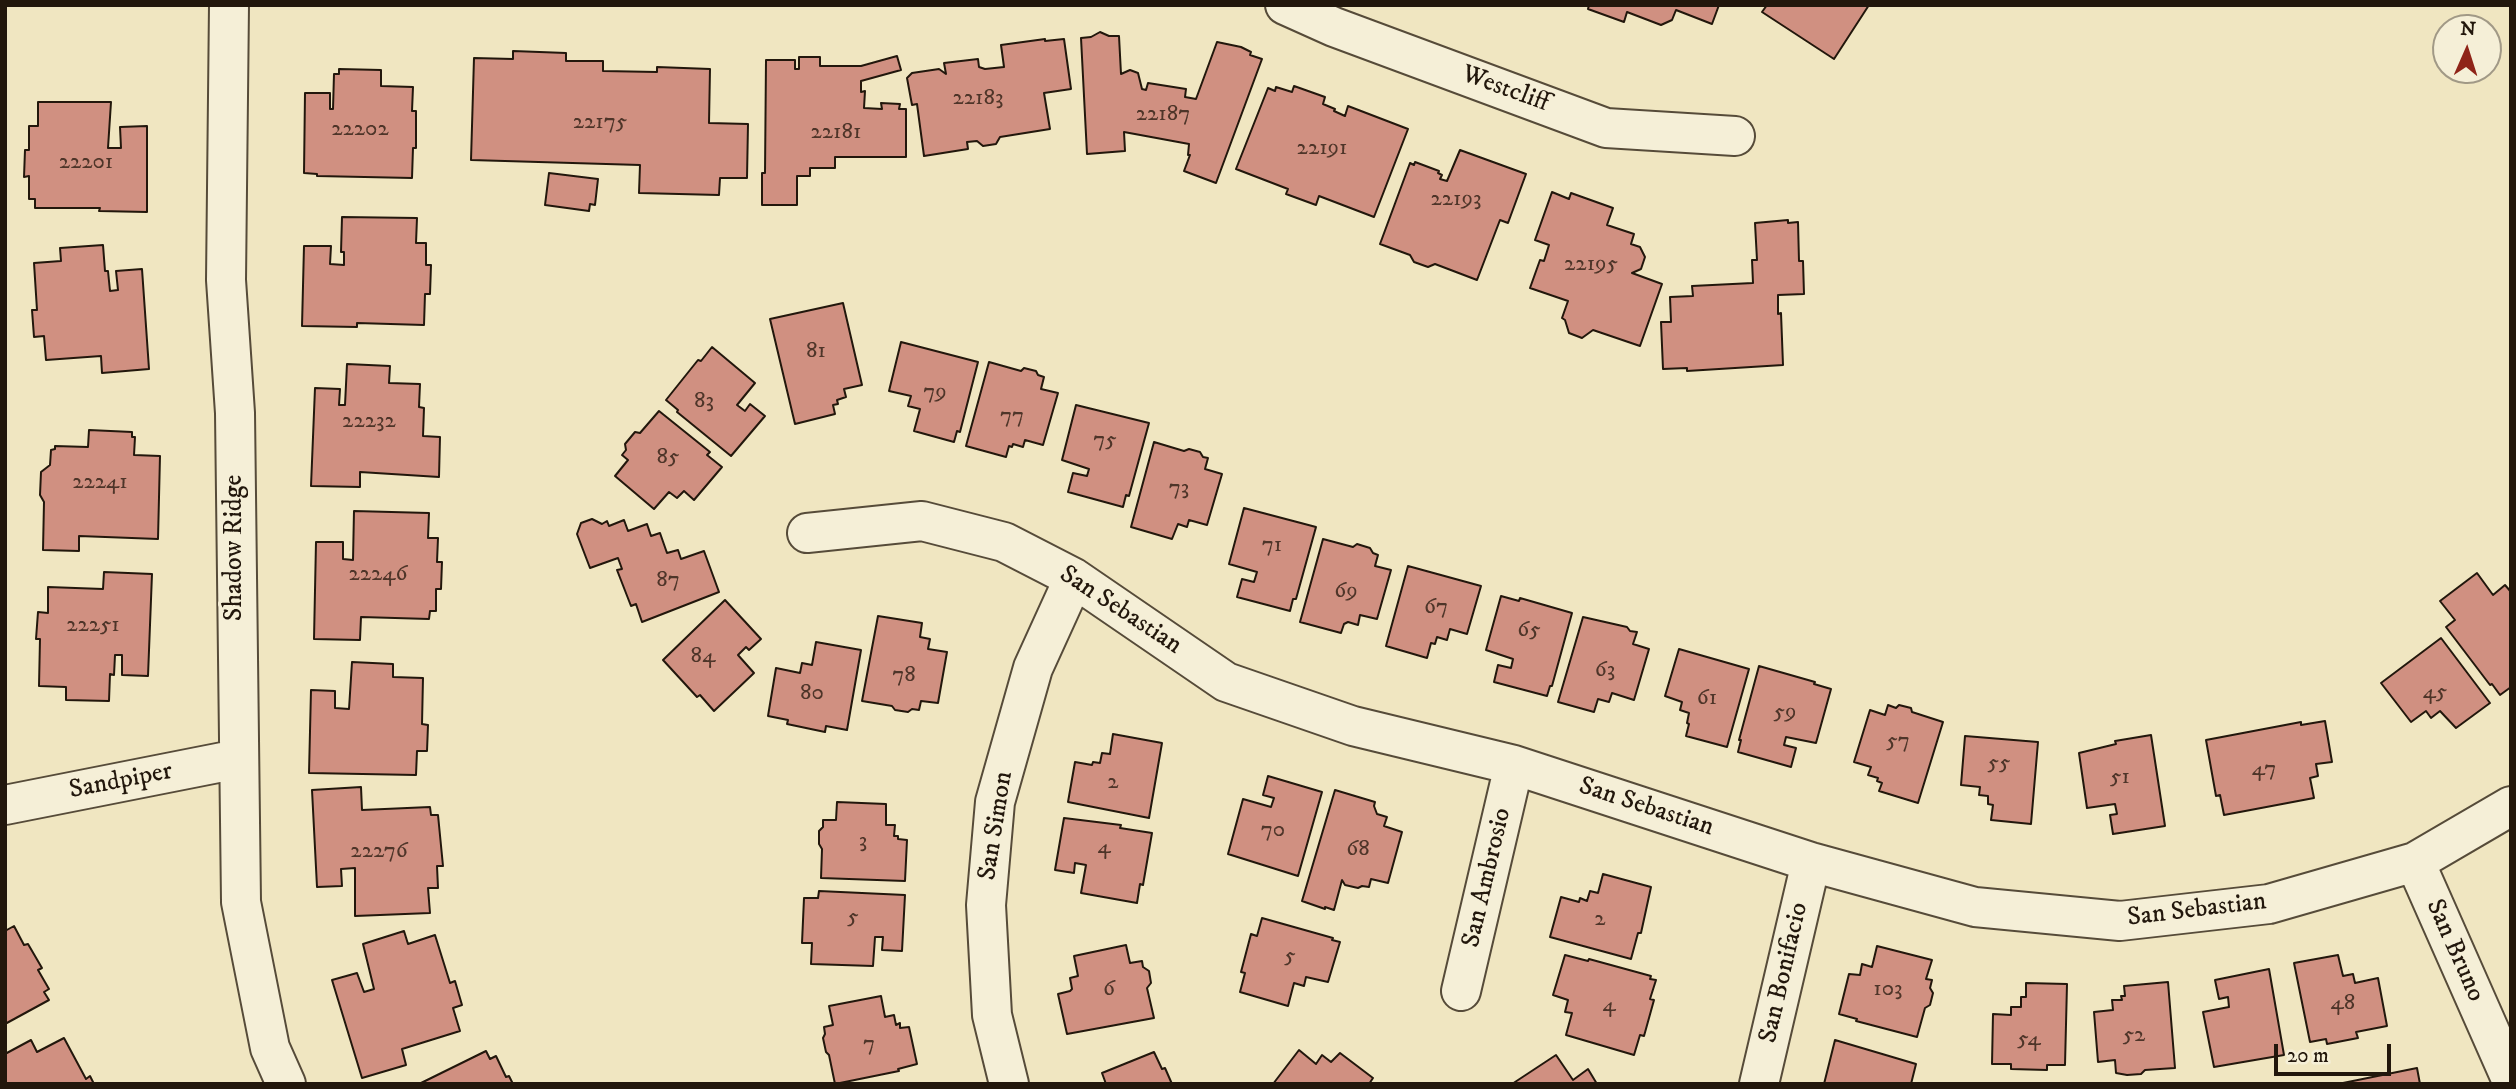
<!DOCTYPE html>
<html>
<head>
<meta charset="utf-8">
<style>
  body { margin:0 }
  #map { position:relative; width:2516px; height:1089px; overflow:hidden; background:#f0e6c1; font-family:"IM FELL DW Pica",serif }
  canvas { display:block }
  .frame { position:absolute; inset:0; border:7px solid #22170c; pointer-events:none }
  .north { position:absolute; left:2432px; top:14px; width:70px; height:70px; box-sizing:border-box; background:#f5efd7; border:2px solid #a19986; border-radius:50%; rotate:3deg; font-size:19px; font-weight:700; line-height:28px; text-align:center; color:#22170c }
  .north::after { content:''; display:block; margin:auto; width:24px; height:32px; background:#8f2418; clip-path:polygon(50% 0,100% 100%,50% 72%,0 100%) }
  .scale { position:absolute; left:2274px; top:1044px; width:117px; height:32px; box-sizing:border-box; border:4px solid #22170c; border-top:0; padding-left:9px; font-size:21px; line-height:24px; white-space:nowrap; color:#22170c; -webkit-text-stroke:5px #f5efd7; paint-order:stroke }
</style>
</head>
<body>
<div id="map">
<canvas width="2516" height="1089"></canvas>
<div class="frame"></div>
<div class="north">N</div>
<div class="scale">20 m</div>
</div>
<script>
const context = document.querySelector('canvas').getContext('2d');
context.lineJoin = 'round';
function fill(path, color) { context.fillStyle = color; context.fill(path, 'evenodd'); }
function trace(path, color, width, dash) { context.strokeStyle = color; context.lineWidth = width; context.lineCap = dash ? 'butt' : 'round'; context.setLineDash(dash || []); context.stroke(path); }
function drawText(font, color, halo, rows, align = 'center') {
  context.font = font + ' "IM FELL DW Pica",serif'; context.lineWidth = 6; context.setLineDash([]); context.textBaseline = 'middle'; context.strokeStyle = halo; context.fillStyle = color; for (const [text, x, y, turn = 0] of rows) {
    context.save(); context.translate(x, y); context.rotate((+turn || 0) * Math.PI / 180); context.textAlign = isNaN(turn) ? turn : align; if (halo) context.strokeText(text, 0, 0); context.fillText(text, 0, 0); context.restore();
  }
}
const building = new Path2D(`
  M1589,5H1719L1712,24L1676,10L1672,20L1661,25L1627,12L1624,22L1588,9Z
  M1767,5H1869L1834,59L1762,12Z
  M1100,32L1109,36H1119L1121,74L1130,70L1138,73L1142,89L1146,90L1148,83L1186,89L1185,97L1196,99L1217,42L1241,47L1251,52L1250,55L1262,59L1216,183L1184,171L1190,155H1188L1189,144L1124,132L1125,151L1087,154L1081,38L1091,37Z
  M1045,39V41L1064,39L1071,89L1044,93L1050,129L1000,137L996,144L983,146L977,141L967,142L968,149L924,156L917,104L912,105L907,78L912,73L939,69L946,74L944,63L978,59L979,67L985,69L1004,67L1001,45Z
  M513,51L566,53V61H603V71L657,72V67L710,69L709,123L748,124L747,178H720L719,195L639,193L640,165L471,160L474,58L513,59Z
  M897,56L901,70L861,81V92L865,91L864,108L882,109L881,103L900,104L899,109H906V157H835V168H810V176H797V205H762V173H765L766,60H795V69H799V57H820V66H861Z
  M339,69L381,70V86L413,87L412,111H416V148H413L412,178L317,176V174L304,173L305,93H330V109H333L334,74H339Z
  M1294,86L1325,97L1323,104L1335,109L1334,111L1345,116L1348,106L1408,129L1374,217L1319,196L1316,205L1286,194L1288,189L1236,169L1268,88L1275,91L1276,87L1292,92Z
  M38,102H111L108,148H121L120,127L147,126V212L99,211L100,208H35V199H29V176L24,177L25,150H29V126H38Z
  M1460,150L1526,174L1508,223L1500,220L1477,280L1435,264L1428,267L1414,262L1410,255L1380,244L1410,163L1414,165L1415,162L1439,171L1438,173L1442,175L1440,179L1447,181Z
  M549,173L598,179L595,205L590,204L589,211L545,205Z
  M1552,192L1569,199L1571,193L1613,208L1607,225L1634,234L1631,244L1640,247L1645,257L1641,269L1632,273L1662,284L1640,346L1593,330L1582,338L1569,333L1565,320L1562,318L1568,301L1530,288L1540,260L1544,261L1549,245L1535,240Z
  M342,217L417,218L416,243H426V265H431L430,294H425L424,325L357,323V327L302,326L304,246H331L330,264L344,265V252H341Z
  M1788,220V223L1798,222L1799,261H1803L1804,294L1778,295V314L1781,313L1783,365L1687,371V368L1663,369L1661,322H1671L1670,297L1693,296L1692,286L1753,283L1752,260H1757L1755,223Z
  M103,245L105,271H108L110,291L118,290L116,271L142,269L149,369L102,373L101,356L46,360L44,336L34,337L32,310H37L34,263L61,261L60,248Z
  M843,303L862,385L844,389L846,397L837,400L838,404L833,405L835,414L795,424L770,319Z
  M901,342L978,362L960,432L957,431L954,442L914,431L920,409L908,406L911,396L889,391Z
  M712,347L755,383L737,405L745,411L750,404L765,416L731,456L677,412L678,410L666,400L698,360L701,361Z
  M989,362L1021,371L1024,368L1036,371L1038,375L1044,377L1041,389L1058,393L1043,445L1025,440L1023,447L1013,444L1012,447L1009,446L1006,457L966,446Z
  M347,364L390,366L389,383L420,384L419,407L424,408L423,436L440,437L439,477L360,472V487L311,486L315,388L340,389L339,405H345Z
  M1076,405L1149,423L1129,496L1126,495L1123,507L1068,492L1073,473L1087,476L1089,469L1062,460Z
  M659,411L710,452L707,455L722,467L694,500L684,491L677,498L669,492L654,509L615,476L628,460L622,455L626,450L625,444L635,432L640,433Z
  M89,430L132,432V437H135L134,455L160,456L158,539L79,536V551L43,550L44,502L40,495L41,472L50,465L51,450L55,449V446L88,447Z
  M1154,442L1184,451L1189,449L1200,452L1203,457L1208,458L1205,469L1222,474L1207,525L1189,520L1187,527L1178,524L1172,539L1131,527Z
  M1244,508L1316,527L1296,599H1293L1290,611L1237,597L1242,579L1254,582L1257,572L1229,564Z
  M354,511L429,513L428,538H438L437,562H442L441,589H436V611H430L429,619L361,617L360,640L314,639L316,542H343V559L353,560Z
  M592,519L602,524L607,521L609,526L624,520L628,531L647,524L651,536L660,533L667,553L678,550L681,559L704,551L719,592L642,622L636,604L631,606L617,570L622,569L618,558L590,568L577,534L581,523Z
  M1323,539L1353,547L1357,544L1370,548L1373,553L1378,555L1375,566L1391,570L1377,619L1360,615L1358,625L1348,622L1344,624L1341,633L1300,622Z
  M1408,566L1481,586L1467,634L1450,629L1447,640L1437,637L1435,644L1431,643L1427,658L1386,646Z
  M104,572L152,574L148,676L122,675V655H115L114,675L110,674L109,701L66,700V687L39,686L40,639H36L38,612L48,613V587L103,589Z
  M2477,573L2493,595L2505,585L2511,592V687L2500,695L2492,684L2490,685L2446,627L2455,620L2440,601Z
  M1501,596L1519,601L1520,598L1572,613L1552,686H1550L1547,696L1494,682L1498,665L1511,668L1513,659L1486,650Z
  M725,600L761,639L749,650L746,647L738,655L754,673L714,711L700,695L697,697L663,660Z
  M878,616L922,623L920,637L930,639L928,649L947,652L938,703L921,701L919,710L912,709L908,712L895,710L892,706L862,701Z
  M1583,617L1627,627L1630,631L1637,632L1633,644L1649,649L1634,700L1612,693L1609,702L1598,699L1594,712L1558,702Z
  M2441,638L2490,703L2456,728L2440,711L2431,718L2426,711L2411,722L2381,683Z
  M816,642L861,650L847,730L826,726L825,732L787,724L788,720L768,716L776,668L800,673L802,663L812,665Z
  M1679,649L1749,669L1727,747L1686,736L1689,724L1687,723L1689,713L1680,710L1682,702L1665,696Z
  M352,662L393,664V677L423,678L422,724L428,725L427,751H417L416,775L309,773L311,690L335,691V708L349,709Z
  M1759,666L1815,682L1814,684L1831,689L1816,743L1786,737L1784,745L1796,748L1791,767L1738,752L1741,740H1739Z
  M1888,705L1896,708L1899,705L1911,708L1912,712L1943,722L1918,803L1879,791L1882,783L1877,781L1878,778L1868,775L1871,767L1854,762L1870,710L1885,715Z
  M2325,721L2332,762L2316,764L2318,776L2310,778L2314,798L2224,815L2220,795L2216,796L2206,740L2301,722V725Z
  M1113,734L1162,743L1149,818L1068,802L1075,762L1092,765L1093,762L1100,763L1102,753L1110,754Z
  M2151,735L2165,826L2113,834L2110,815L2117,814L2115,804L2087,808L2079,753L2116,744L2115,741Z
  M1965,736L2038,742L2031,824L1991,820L1993,805L1988,804V796L1979,795L1980,787L1961,785Z
  M1268,776L1322,792L1298,876L1228,854L1243,799L1271,807L1274,798L1263,795Z
  M361,787L362,810L430,807L431,815H438L443,866H437L438,888H428L430,913L355,916V868L341,869L342,886L317,887L312,790Z
  M1335,790L1375,802L1374,806L1377,814L1387,817L1384,826L1402,832L1388,883L1371,879L1369,887L1362,886L1358,888L1345,885L1342,880L1334,910L1325,907V909L1302,901Z
  M837,802L886,804V825H895L894,836H898V839L907,840L905,881L821,878L822,849L819,844V831L823,827V820H836Z
  M1064,818L1121,825L1120,828L1152,833L1143,885L1140,884L1137,903L1081,893L1086,865L1075,863L1074,873L1055,870Z
  M1603,874L1651,887L1641,933H1638L1631,959L1550,937L1561,897L1579,902L1580,898L1587,901L1590,891L1598,893Z
  M819,891L905,895L902,951L882,950L883,937H875L873,966L811,964L812,943H802L804,898H818Z
  M1262,918L1333,938L1332,940L1340,942L1328,982L1306,977L1304,986L1294,983L1288,1006L1240,992L1245,973L1241,972L1251,934L1257,936Z
  M14,926L24,945L28,944L42,968L38,970L49,989L44,992L49,1000L5,1024V931Z
  M404,931L408,944L435,935L450,983L455,981L462,1005L453,1008L460,1031L402,1049L406,1065L362,1078L332,980L357,973L364,992L374,989L363,944Z
  M1126,945L1130,963L1142,961L1143,967L1149,971L1151,983L1147,988L1154,1018L1067,1034L1058,994L1070,991L1072,989L1070,978L1078,976L1074,956Z
  M1877,946L1932,960L1926,979L1932,980L1930,988L1933,993L1930,1005L1925,1008L1917,1037L1856,1021L1857,1019L1839,1014L1849,974L1860,975L1862,964L1872,967Z
  M1565,955L1588,961L1589,959L1651,976L1650,979L1656,980L1650,999L1654,1000L1644,1036L1640,1035L1634,1055L1566,1035L1572,1013L1565,1012L1568,1000L1553,995Z
  M2338,955L2343,976L2353,974L2355,983L2378,978L2387,1026L2356,1032L2358,1038L2327,1044L2326,1039L2310,1042L2294,963Z
  M2269,969L2284,1055L2214,1067L2203,1012L2229,1007L2228,997L2219,999L2215,980Z
  M2168,982L2175,1068L2145,1070L2141,1074L2127,1075L2116,1073L2115,1060L2098,1062L2094,1012L2113,1010L2112,1000H2122L2121,996H2125L2124,986Z
  M2026,983L2067,984L2065,1065H2047V1070L2011,1069V1064H1992L1993,1014L2011,1015V1007H2021V997H2026Z
  M881,996L885,1017L894,1015L896,1025L900,1023V1028L909,1027L917,1064L898,1069L899,1071L835,1084L829,1055L826,1052L823,1038L825,1034L824,1027L833,1025L829,1006Z
  M64,1038L86,1079L90,1076L94,1084H5V1054L31,1040L37,1052Z
  M1835,1040L1916,1064L1911,1084H1824Z
  M1299,1050L1316,1064L1322,1055L1331,1062L1340,1053L1373,1078L1369,1084H1273Z
  M486,1051L490,1059L496,1056L506,1077L509,1076L513,1084H419Z
  M1154,1052L1162,1069L1165,1068L1172,1084H1106L1102,1073Z
  M1556,1055L1573,1080L1588,1069L1597,1084H1512Z
  M2417,1068L2420,1084H2338Z`);
fill(building, '#d09081');
trace(building, '#22170c', 2);
const minor = new Path2D(`
  M229,5L226,280L235,413L241,902L270,1048L286,1084
  M1285,5L1334,27L1606,128L1735,136
  M807,533L922,521L1004,542L1074,578L1226,682L1353,726L1514,765L1811,862L1975,907L2120,921L2269,904L2415,862L2511,806
  M5,805L238,759
  M2415,862L2511,1079
  M1461,991L1514,765
  M1009,1084L992,1015L986,905L995,802L1033,668L1074,578
  M1759,1084L1811,862`);
trace(minor, '#564b39', 42);
trace(minor, '#f5efd7', 38);
drawText('23px', '#4e3529', null, [
  ["22183",978,99],
  ["22187",1163,115],
  ["22175",600,123],
  ["22202",360,130],
  ["22181",836,133],
  ["22191",1322,149],
  ["22201",86,163],
  ["22193",1456,200],
  ["22195",1591,265],
  ["81",816,352],
  ["79",935,393],
  ["83",704,402],
  ["77",1012,417],
  ["22232",369,422],
  ["75",1105,441],
  ["85",668,458],
  ["22241",100,483],
  ["73",1179,489],
  ["71",1272,546],
  ["22246",378,575],
  ["87",668,581],
  ["69",1346,592],
  ["67",1436,608],
  ["22251",93,626],
  ["65",1529,631],
  ["84",703,657],
  ["63",1605,671],
  ["78",904,676],
  ["45",2435,693],
  ["80",812,694],
  ["61",1707,699],
  ["59",1785,713],
  ["57",1898,742],
  ["55",1999,764],
  ["47",2264,770],
  ["51",2120,778],
  ["2",1113,783],
  ["70",1273,831],
  ["3",863,842],
  ["4",1104,848],
  ["68",1358,850],
  ["22276",379,852],
  ["5",853,918],
  ["2",1600,920],
  ["5",1290,957],
  ["6",1109,990],
  ["103",1888,990],
  ["48",2343,1004],
  ["4",1609,1006],
  ["52",2134,1036],
  ["54",2029,1040],
  ["7",869,1045]
]);
drawText('26px', '#22170c', '#f5efd7', [
  ["Westcliff",1505,90,20],
  ["Shadow Ridge",236,548,-90],
  ["San Sebastian",1120,611,33],
  ["Sandpiper",121,782,-11],
  ["San Sebastian",1646,808,18],
  ["San Simon",997,826,-81],
  ["San Ambrosio",1488,878,-77],
  ["San Sebastian",2197,911,-7],
  ["San Bruno",2454,951,66],
  ["San Bonifacio",1785,973,-77]
]);
</script>
</body>
</html>
